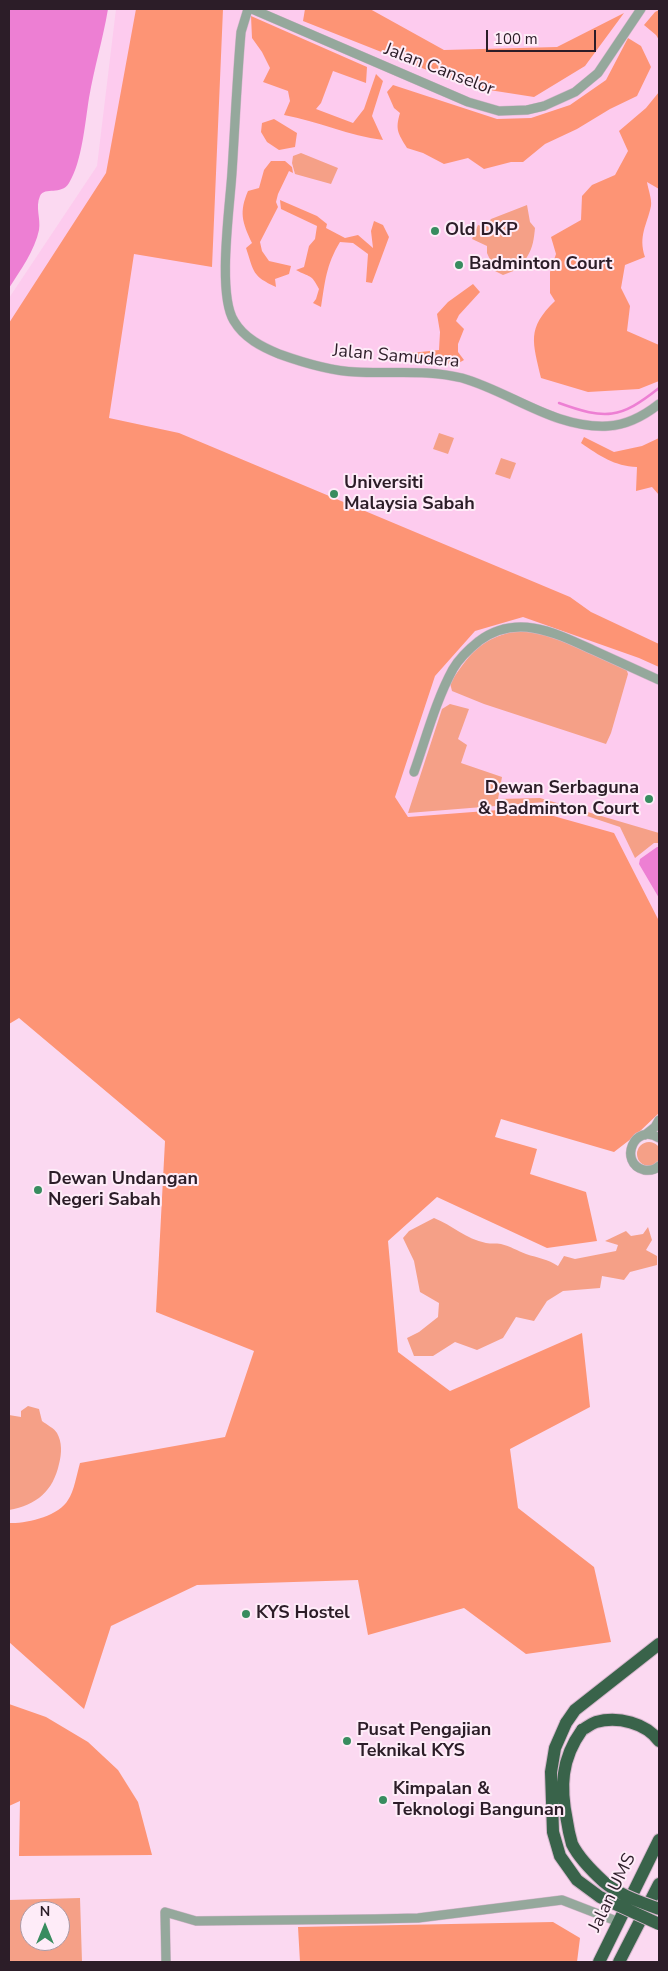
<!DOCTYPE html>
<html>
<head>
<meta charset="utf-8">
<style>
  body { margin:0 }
  #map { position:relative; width:668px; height:1971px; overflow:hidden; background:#fbd9f1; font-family:"Nunito Sans",sans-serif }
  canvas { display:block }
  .frame { position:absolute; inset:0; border:10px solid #2c1d28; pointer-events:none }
  .north { position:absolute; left:20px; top:1901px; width:50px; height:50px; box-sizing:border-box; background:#feecf8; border:1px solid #aa99a5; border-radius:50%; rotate:0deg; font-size:14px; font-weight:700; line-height:20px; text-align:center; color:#2c1d28 }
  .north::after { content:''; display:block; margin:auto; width:18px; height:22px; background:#388c5f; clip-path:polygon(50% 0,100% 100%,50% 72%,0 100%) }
  .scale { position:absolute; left:486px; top:30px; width:110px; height:22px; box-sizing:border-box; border:2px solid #2c1d28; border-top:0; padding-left:6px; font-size:15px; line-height:18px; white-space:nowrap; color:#2c1d28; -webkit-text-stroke:4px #feecf8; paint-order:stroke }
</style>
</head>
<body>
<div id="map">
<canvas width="668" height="1971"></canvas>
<div class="frame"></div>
<div class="north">N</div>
<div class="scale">100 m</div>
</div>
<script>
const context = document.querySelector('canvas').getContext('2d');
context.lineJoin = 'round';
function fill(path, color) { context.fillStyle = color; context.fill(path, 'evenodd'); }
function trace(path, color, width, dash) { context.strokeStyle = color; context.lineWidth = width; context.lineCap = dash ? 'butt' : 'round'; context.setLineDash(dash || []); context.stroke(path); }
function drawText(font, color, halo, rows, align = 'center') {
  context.font = font + ' "Nunito Sans",sans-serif'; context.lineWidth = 4; context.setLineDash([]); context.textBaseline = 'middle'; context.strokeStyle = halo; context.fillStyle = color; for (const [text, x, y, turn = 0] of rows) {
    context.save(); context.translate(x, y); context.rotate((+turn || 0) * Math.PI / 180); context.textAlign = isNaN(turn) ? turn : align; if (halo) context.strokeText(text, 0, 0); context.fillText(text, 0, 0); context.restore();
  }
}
fill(new Path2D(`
  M116,9H659V920L9,690V298L97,166Z`), '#fdcbee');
fill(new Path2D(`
  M301,153L338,168L331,184L295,174L292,163L293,156Z
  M527,205L530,222L535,228C534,238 533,248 527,257C524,262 519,264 516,270L503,275L495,271L487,253V246L472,239L478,225L485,227L491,219Z
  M439,433L454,438L448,454L433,449Z
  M501,458L516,463L510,479L495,474Z
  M522,629L547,633L626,668L628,674L611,733L606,744L484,704L452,691L450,683C475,647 479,640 522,629Z
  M450,704L469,709L458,739L467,745L461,763L502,777L498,799L540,798L659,833V843H654L635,858L620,827L545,802L408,813L442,709Z
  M637 1154a12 12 0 1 1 24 0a12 12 0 1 1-24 0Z
  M434,1218C452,1225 466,1239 486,1243C491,1244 496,1243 501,1244C510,1246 518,1251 526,1254C538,1258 548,1259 558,1266L564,1256L575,1259L616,1251L618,1245L605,1241L626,1231L631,1236L643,1234L648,1227L652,1240L646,1250L657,1256V1265L630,1272L624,1280L602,1276L600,1288L563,1291L547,1301L534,1321L516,1317L503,1338L477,1350L455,1342L433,1356H414L407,1338L419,1332L438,1317L439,1303L420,1292L414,1261L403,1238L409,1231Z
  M28,1406L39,1409L42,1421C47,1425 54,1428 57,1433C62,1442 62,1453 59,1464C53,1491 37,1505 9,1510V1415L21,1417V1411Z
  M80,1898L82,1962H9V1900ZM30,1911H60V1941H30Z`), '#f5a087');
fill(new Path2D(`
  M136,9H223L212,267L134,254L109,418L179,433L570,597L591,612L659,644V667L639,658L523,617L475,631L435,676L395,797L408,817L525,808L614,833L659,921V1113L636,1135L614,1152L501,1119L495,1137L537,1149L530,1174L586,1192L597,1241L547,1248L437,1197L388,1241L398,1352L450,1391L582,1333L590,1407L510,1449L518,1508L594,1567L611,1642L526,1654L464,1608L368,1635L358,1580L197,1585L111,1626L84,1709L9,1642V1523C26,1524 59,1516 68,1500C74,1492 77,1473 80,1463L225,1437L254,1351L156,1312L165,1141L19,1018L9,1024V323L106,173Z
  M305,9H370L444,50L557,47L624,13L585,66L534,97L470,87L303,21Z
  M659,10V40L656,35L644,25L655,12Z
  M251,16L367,67L366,83L333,71L321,103L316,109L353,123L364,109L376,74L383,81L372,116L383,140C349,136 318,121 284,115L290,101L288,91L263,82L270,68L262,52L252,38Z
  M628,38L641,46L651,67L637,96L610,109L577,129L545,144L523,162H511L484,169L468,158L444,164L423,153L407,148C398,133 395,130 400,113L394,108L387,92L393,85L497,119L531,118L570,105L606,80Z
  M659,92V189L647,182C648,189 652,199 651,206C647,225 638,236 645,257L625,265L621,288L630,306L627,331L659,345V381L639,389L588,392L541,378C533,342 526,329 555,301L550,293V272L556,254L551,237L581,220L582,196L592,185L615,175L628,151L619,131L646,108Z
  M274,119L297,133L295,147L279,150L267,142L261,132L262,123Z
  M271,161H285L292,167L293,173L289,171L278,194L276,202L278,207L260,242L262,251L269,261L291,266L289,274L275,279L276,287C252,276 254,272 246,248L252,243C242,222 239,212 248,191L259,188L264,170Z
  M280,200L317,216L327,224L326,228L345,238L358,235L373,248L371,231L374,221L383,225L389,237L372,283L366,282L368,254L353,243L340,242C326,265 325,282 321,307L313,303L316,299L319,289C311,273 310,278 296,270L304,267L309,246L315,239L317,226L281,209Z
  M473,284L480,292L459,315L456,321L464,329L458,344V352L464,360L455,365L424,359L399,360L402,354L439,350L440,332L437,314L448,302Z
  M584,437L614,452L642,446L659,438V495L652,487L636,491L637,467C614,466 600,456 581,443Z
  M9,1704L46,1717L88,1742L118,1770L138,1802L152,1855L19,1856L20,1801L9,1806Z
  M553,1922L580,1938L577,1962H300L298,1927Z`), '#fd9475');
fill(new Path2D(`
  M9,9H108C103,39 94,68 89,98C85,123 82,162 69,183C61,196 45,186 40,196C35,207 41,219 39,230C35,250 20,271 9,288Z
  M657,847H659V898L639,864L640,859Z`), '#ed7fd3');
trace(new Path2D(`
  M559,403C606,420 620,419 659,388`), '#ed7fd3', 2.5);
const minor = new Path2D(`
  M248,9L241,32C237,78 235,125 232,172C230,206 217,294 234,321C244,338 262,347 279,354C304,363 330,371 356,372C392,374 427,369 462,378C511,392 555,429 608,426C627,425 645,415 659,404
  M252,9L468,102L499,111L527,110L544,106L575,92L598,73L641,9
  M414,772C426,738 436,700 453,669C460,657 469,649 479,641C517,613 556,633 593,650C615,660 637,670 659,680
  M645,1135L655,1127L659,1120
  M659,1138C634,1122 618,1163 644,1170C650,1171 655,1170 659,1166
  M166,1962L165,1912L196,1921L375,1919L418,1918L562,1900L619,1922`);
const highway = new Path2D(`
  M566,1723L575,1710L659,1644
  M582,1730C587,1727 591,1724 596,1722C618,1716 646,1723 659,1741
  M599,1962L659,1840
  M619,1962L659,1884`);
trace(minor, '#d6b7cd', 10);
trace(highway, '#d6b7cd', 14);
trace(minor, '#95a89c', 9);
trace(highway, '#39634a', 12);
const highwayBridge = new Path2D(`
  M566,1723L555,1748L551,1772L553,1832L560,1856L577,1880L600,1897L659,1924
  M582,1730C561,1759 560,1787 567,1821C568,1828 570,1837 572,1844C579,1858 593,1872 604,1882C619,1895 641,1902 659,1909`);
trace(highwayBridge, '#d6b7cd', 14, []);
trace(highwayBridge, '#39634a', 12);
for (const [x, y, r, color] of [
  [435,231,5,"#388c5f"],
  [459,265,5,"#388c5f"],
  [334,494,5,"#388c5f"],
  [649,799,5,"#388c5f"],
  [38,1190,5,"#388c5f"],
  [246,1614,5,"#388c5f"],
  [347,1741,5,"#388c5f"],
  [383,1800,5,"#388c5f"]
]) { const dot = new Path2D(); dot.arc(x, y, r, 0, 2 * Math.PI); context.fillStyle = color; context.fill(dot); trace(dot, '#feecf8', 2); }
drawText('18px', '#2c1d28', '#feecf8', [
  ["Jalan Canselor",439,70,21],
  ["Jalan Samudera",396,357,5],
  ["Jalan UMS",613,1893,-64]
]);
drawText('bold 18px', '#2c1d28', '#feecf8', [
  ["Old DKP",445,231],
  ["Badminton Court",469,265],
  ["Universiti",344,484],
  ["Malaysia Sabah",344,505],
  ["Dewan Serbaguna",639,789,"right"],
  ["& Badminton Court",639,810,"right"],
  ["Dewan Undangan",48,1180],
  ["Negeri Sabah",48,1201],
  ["KYS Hostel",256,1614],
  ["Pusat Pengajian",357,1731],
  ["Teknikal KYS",357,1752],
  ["Kimpalan &",393,1790],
  ["Teknologi Bangunan",393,1811]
], 'left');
</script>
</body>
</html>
